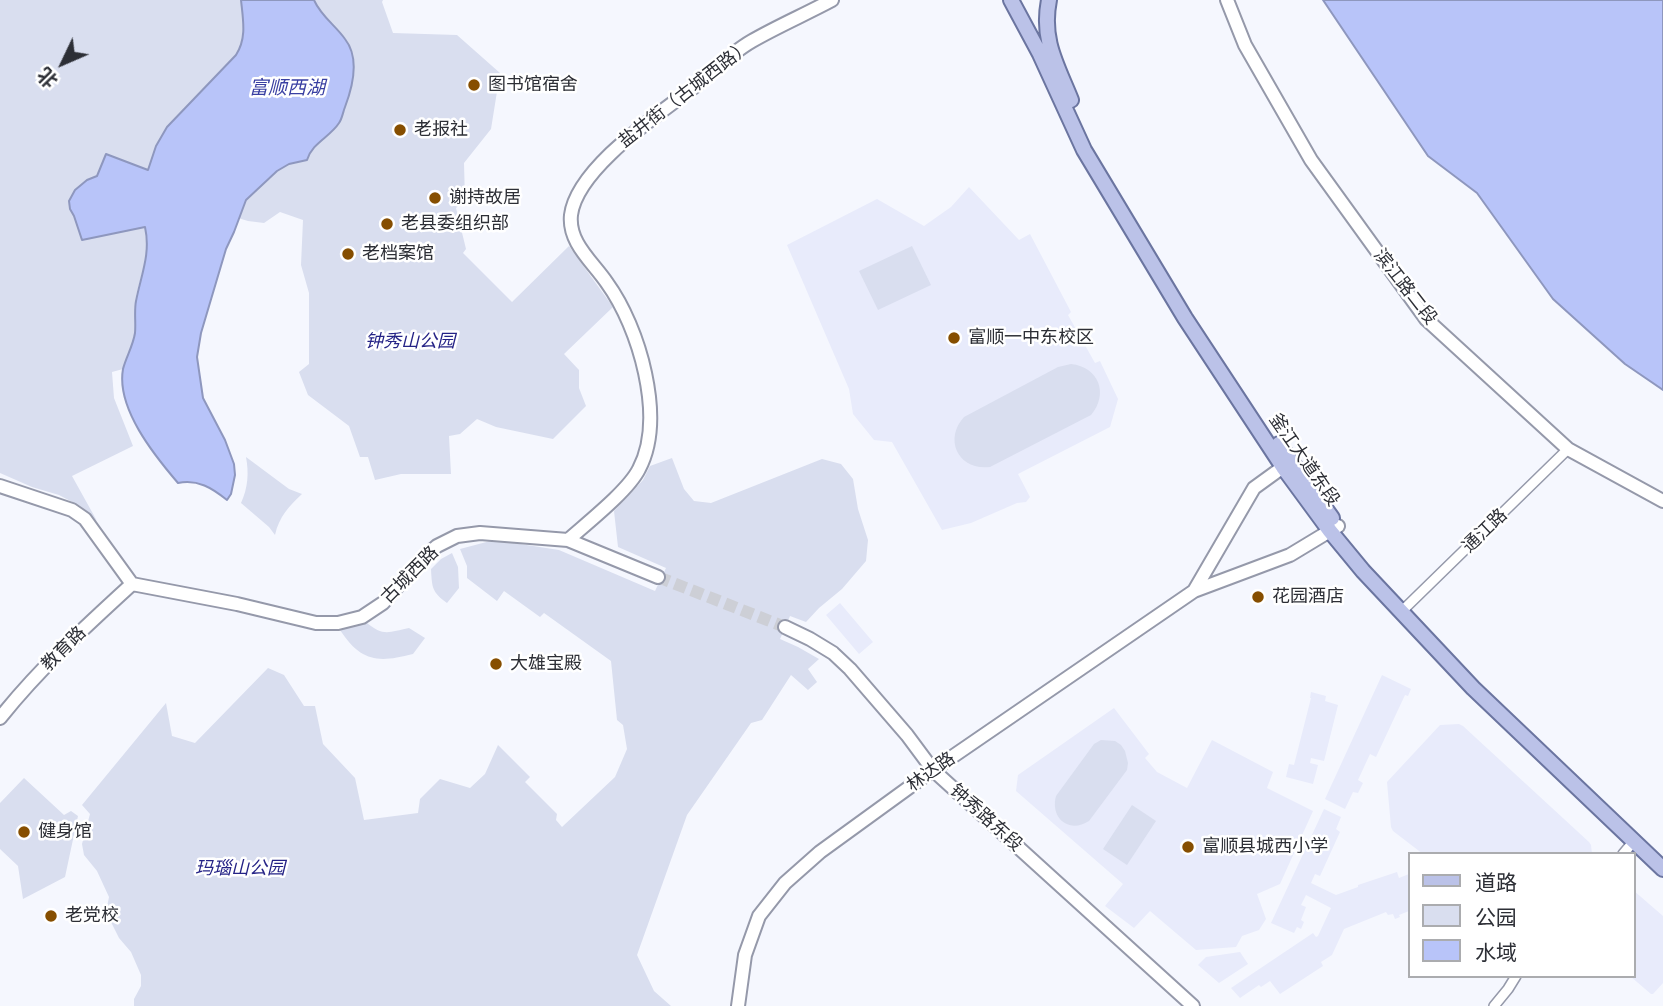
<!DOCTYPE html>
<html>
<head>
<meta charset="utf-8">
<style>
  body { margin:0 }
  #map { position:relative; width:1663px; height:1006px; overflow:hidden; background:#f5f7fe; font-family:"Roboto Serif","Noto Sans SC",serif }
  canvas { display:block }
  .legend { position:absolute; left:1408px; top:852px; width:228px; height:126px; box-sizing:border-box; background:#fff; border:2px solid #abacaf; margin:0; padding:9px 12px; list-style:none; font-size:21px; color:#2d2f36 }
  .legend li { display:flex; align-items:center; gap:14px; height:35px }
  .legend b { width:35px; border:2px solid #abacaf }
  .north { position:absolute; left:28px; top:28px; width:70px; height:70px; -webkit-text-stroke:5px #fff; paint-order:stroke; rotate:226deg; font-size:19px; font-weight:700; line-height:28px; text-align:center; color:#2d2f36 }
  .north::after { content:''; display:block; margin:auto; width:24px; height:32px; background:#2d2f36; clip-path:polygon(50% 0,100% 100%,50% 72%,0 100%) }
</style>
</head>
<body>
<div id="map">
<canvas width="1663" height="1006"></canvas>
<ul class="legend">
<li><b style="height:9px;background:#bbc2e8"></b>道路</li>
<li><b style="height:19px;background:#d9deef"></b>公园</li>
<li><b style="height:19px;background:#b8c4f9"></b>水域</li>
</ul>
<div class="north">北</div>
</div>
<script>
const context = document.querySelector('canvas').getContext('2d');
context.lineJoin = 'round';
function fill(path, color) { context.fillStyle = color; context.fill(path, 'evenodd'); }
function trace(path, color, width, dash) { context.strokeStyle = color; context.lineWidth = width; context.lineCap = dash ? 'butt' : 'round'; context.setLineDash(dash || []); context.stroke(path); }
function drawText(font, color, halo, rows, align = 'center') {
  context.font = font + ' "Roboto Serif","Noto Sans SC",serif'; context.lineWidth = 5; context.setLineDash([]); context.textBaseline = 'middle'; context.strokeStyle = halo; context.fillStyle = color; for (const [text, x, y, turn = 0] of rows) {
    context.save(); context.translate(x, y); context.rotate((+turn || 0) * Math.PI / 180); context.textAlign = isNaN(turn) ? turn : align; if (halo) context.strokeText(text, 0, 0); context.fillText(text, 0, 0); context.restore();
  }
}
fill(new Path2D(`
  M969,187L1019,240L1030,234L1071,312L1068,315L1095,363L1100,361L1118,399L1110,427L1018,474L1030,497L1026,502L1017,503L971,523L942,530L892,442L874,440L853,414L849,389L787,245L877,199L924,226L951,207Z
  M840,603L873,642L859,654L826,615Z
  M1382,675L1411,689L1408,696L1405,695L1376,757L1370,754L1358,780L1363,783L1358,793L1353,792L1345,809L1325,799Z
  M1311,692L1326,696L1325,701L1338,705L1324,761L1311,758L1310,763L1318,765L1313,784L1286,777L1289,764L1294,765L1311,698H1310Z
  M1114,708L1149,754L1145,758L1157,772L1187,788L1212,740L1273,772L1267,788L1313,811L1280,884L1257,894L1266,919L1259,930L1242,936L1236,947L1196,950L1150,911L1134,928L1105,906L1123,884L1016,791L1018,775Z
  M1440,725L1459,724L1463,726L1589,842L1591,845L1592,854H1423L1393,831L1391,827L1387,782Z
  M1324,809L1341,817L1336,829L1340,832L1320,876L1315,874L1311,883L1336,895L1358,887V885L1397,872L1399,878L1409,874V911L1399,915L1400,917L1395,919L1393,914L1388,915L1386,912L1344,929L1332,955L1321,962L1323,966L1280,994L1270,981L1261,987L1259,985L1240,998L1231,988L1313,933L1316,937L1318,936L1331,908L1306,895L1301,905L1306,907L1301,920L1304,922L1301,929L1297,927L1294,933L1271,923Z
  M1633,890L1663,916V983L1653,994H1651L1630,976H1633Z
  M1240,952L1248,964L1219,983L1198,965L1206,957Z`), '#e8ebfb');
fill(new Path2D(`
  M0,0H241C243,19 247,38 236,55L156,146L148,170L97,176L87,180L70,209L74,216L82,240L145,227C152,258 139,275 135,303C134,313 136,322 135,331C134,344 128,357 123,369L112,372L114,398L133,446L72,476L97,521L80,506L59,495L32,487L0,473Z
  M314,0H383L382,2L393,33L457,35L500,73L491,129L464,163L465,200L456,208L466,249L463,253L512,302L569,246L613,307L564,354L579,370V388L586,406L553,439L496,427L477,419L460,434L449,436L451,474H401L375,480L368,457H360L349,426L308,395L299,372L309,364V293L301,265L303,220L280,212L264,223L248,221L238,218L246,200L277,171L289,164L307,160L309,152L339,123L345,39L323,15Z
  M912,246L931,285L878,310L859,271Z
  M1071,364C1099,367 1109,394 1091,415L990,467C959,471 943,440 964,417L1058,367Z
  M246,457L289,489L302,494C289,506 279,517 275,535L269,527L241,503C248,488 249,473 246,457Z
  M672,458L684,489L694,501L711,503L822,459L841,464L853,479L858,509L868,540L866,561L842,589L819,608L806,622L790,616L780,639L798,647L819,659L808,669L817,682L808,690L791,675L762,720L751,723L687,815L637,955L654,991L671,1006H134V999L141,986V975L131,952L119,938L106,912L109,897L97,871L84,855L82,844L90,814L82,805L166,703L172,736L195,743L268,668L284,675L304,706H315L323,744L355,778L364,820L418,813L420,799L440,779L470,788L485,774L498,745L530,777L525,782L557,814L556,820L562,827L615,777L627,749L623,725L617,720L611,661L544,613L540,617L504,591L497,601L467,578V566L460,549L494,540L559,550L655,591L666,568L618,547L614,511L643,480L650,466Z
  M452,553L458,567L459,588L447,603C432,592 432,588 431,569L441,559Z
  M366,622C383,637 389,632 409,628L425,638L413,654C378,663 361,662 340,630Z
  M1101,740L1115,741L1121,745L1125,751L1128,763L1127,770L1089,821C1069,834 1050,818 1056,796L1094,744Z
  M24,778L64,815L71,811L78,816L65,877L23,899L18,866L0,849V803Z
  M1132,805L1156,821L1127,865L1103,849Z`), '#d9deef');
const water = new Path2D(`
  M241,0H314C321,16 335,25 345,39C360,58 353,86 345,107C343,112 342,119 339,123C330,137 312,143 307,160L289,164L277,171L246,200L234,232L226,249L201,333L197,357L203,398L225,440L234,464L235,475L231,494L227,500C212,488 198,479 178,483C154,455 116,408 123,369C126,357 133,346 135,333C136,323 134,311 136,301C141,275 151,254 145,227L82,240L74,216L70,209L69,201L75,190L87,180L97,176L106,154L148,170L156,146L167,127L236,55C247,38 243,20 241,0Z
  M1323,0H1663V390L1625,364L1553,299L1477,193L1428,156Z`);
fill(water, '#b8c4f9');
trace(water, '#8e97be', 2);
trace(new Path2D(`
  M658,577L785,627`), '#cdcfd6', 12, [12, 6]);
const street = new Path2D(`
  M1401,612L1568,449
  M1623,854L1634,841
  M1494,1006L1508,989L1516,976`);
const secondary = new Path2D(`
  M1227,0L1245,45L1311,160L1426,319L1568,449L1663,501
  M0,486L72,510L85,519L132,584
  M568,540C587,523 628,491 639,469C666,418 639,327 607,283C593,262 568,243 571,215C577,168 658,115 694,87C712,72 731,53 752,41C778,26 806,14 832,0
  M132,584L237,604L316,623H338L362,617L383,603L420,561L437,546L457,536L480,533L568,540L658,577
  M1194,591L1254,488L1283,467
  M785,627L810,639L833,653L850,669L907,735L933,770L1193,1006
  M0,718C39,669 86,626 132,584
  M738,1006L745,955L759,916L785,883L820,852L933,770L1194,591L1290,555L1338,526`);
const primary = new Path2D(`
  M1011,0L1040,54L1084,150L1185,318L1283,467L1330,531L1363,571L1473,688L1663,869
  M1049,0C1041,40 1057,65 1071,100
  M1279,444L1332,518`);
trace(street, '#9599aa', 12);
trace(secondary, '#9599aa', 16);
trace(primary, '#6b75a0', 18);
trace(street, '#fff', 9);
trace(secondary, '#fff', 12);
trace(primary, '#bbc2e8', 14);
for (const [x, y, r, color] of [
  [474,85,7,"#864e00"],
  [400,130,7,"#864e00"],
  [435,198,7,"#864e00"],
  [387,224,7,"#864e00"],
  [348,254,7,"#864e00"],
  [954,338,7,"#864e00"],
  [1258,597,7,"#864e00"],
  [496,664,7,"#864e00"],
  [24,832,7,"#864e00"],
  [1188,847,7,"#864e00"],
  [51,916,7,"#864e00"]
]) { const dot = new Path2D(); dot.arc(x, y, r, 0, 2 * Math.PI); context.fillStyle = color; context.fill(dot); trace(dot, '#fff', 2.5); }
drawText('18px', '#2d2f36', '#fff', [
  ["图书馆宿舍",488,85],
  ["老报社",414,130],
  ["谢持故居",449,198],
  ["老县委组织部",401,224],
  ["老档案馆",362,254],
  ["富顺一中东校区",968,338],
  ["花园酒店",1272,597],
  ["大雄宝殿",510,664],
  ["健身馆",38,832],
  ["富顺县城西小学",1202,847],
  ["老党校",65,916]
], 'left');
drawText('18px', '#2d2f36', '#fff', [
  ["盐井街（古城西路）",685,94,-38],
  ["滨江路二段",1405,287,52],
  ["釜江大道东段",1304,460,55],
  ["通江路",1485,531,-44],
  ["古城西路",410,575,-45],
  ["教育路",64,649,-45],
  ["林达路",931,772,-35],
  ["钟秀路东段",986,818,42]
]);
drawText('italic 18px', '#252386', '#fff', [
  ["钟秀山公园",410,342],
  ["玛瑙山公园",240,869]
]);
drawText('italic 19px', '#393fa2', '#fff', [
  ["富顺西湖",287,88]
]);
</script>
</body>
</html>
